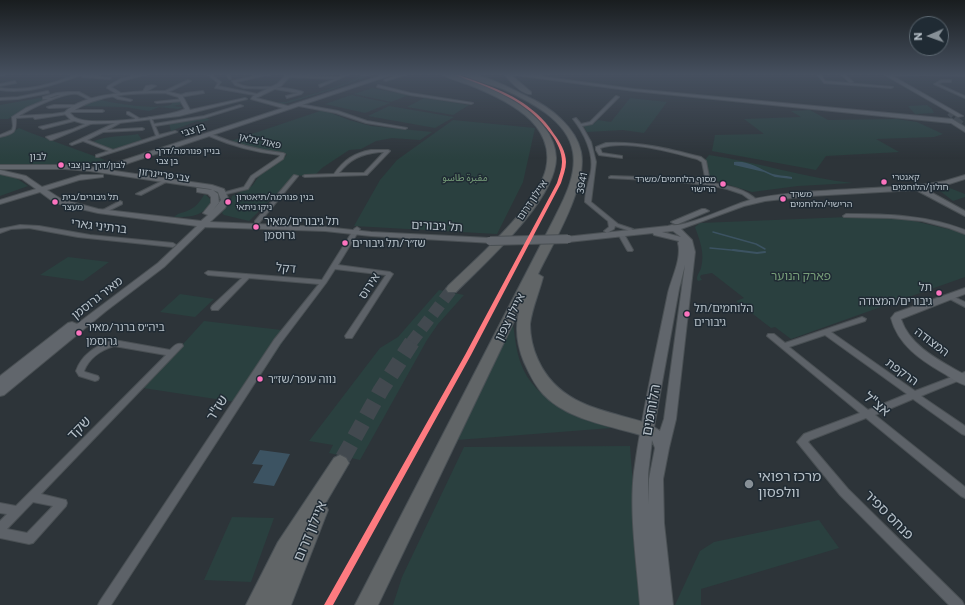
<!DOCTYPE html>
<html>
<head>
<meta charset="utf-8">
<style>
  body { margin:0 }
  #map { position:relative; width:965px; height:605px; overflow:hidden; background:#2d3439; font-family:Commissioner,sans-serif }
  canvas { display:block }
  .north { position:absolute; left:909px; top:16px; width:40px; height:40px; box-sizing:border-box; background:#202b34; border:1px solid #5c6770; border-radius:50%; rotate:268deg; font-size:11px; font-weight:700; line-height:16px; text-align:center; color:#b7c1c9 }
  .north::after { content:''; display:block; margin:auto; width:14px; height:18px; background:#879097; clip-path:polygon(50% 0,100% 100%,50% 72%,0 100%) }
</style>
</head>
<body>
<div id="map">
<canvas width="965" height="605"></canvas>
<div class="north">N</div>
</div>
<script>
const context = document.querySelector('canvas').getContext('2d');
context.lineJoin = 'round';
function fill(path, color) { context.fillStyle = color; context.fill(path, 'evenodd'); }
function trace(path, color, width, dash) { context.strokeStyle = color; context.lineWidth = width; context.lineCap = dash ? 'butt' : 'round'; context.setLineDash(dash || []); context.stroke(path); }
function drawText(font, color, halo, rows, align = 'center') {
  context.font = font + ' Commissioner,"Noto Sans Arabic","Noto Sans Hebrew",sans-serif'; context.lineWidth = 3; context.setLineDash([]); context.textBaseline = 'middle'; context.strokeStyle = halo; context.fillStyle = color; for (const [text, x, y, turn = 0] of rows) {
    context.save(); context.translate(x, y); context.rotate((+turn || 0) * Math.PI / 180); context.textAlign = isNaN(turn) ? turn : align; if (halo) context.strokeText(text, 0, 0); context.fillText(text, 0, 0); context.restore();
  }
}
fill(new Path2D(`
  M363,74H374L331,90L281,105L276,103L280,102H286C305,96 349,85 363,74Z
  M372,88L409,95L391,102L354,94Z
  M351,95L390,103L365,113L325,104Z
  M40,98L48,100L26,109L8,119H0V105Z
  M424,98L469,105L453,115L407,107Z
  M630,98L667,102L644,133L623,130L587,132L583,125L593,124L598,120L611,122Z
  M96,99C112,103 158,111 172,104V102L180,101L182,104L173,106L183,107L178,109L159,107L149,111L125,107L78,106Z
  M927,105L932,109L934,113L915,114L908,106Z
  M389,106L454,117L435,128L368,116Z
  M323,110L349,120L371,126L432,132L420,140L392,138L376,141L361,149L349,150L322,168L315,175L295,176L249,221L224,215L222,213C224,206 231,204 232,196L252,186L259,176L287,155L283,152L243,147L228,142Z
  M810,110L828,120L897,119L917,122L943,134L934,137L876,139L899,152L826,156L816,170L712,151L715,135L764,134L744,119L801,117L791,111Z
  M205,117L210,120L202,122L197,121L171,131L169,123Z
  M453,120L535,128L523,182L497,234L354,226L380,180L397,160Z
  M19,128L31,133L105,160L82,165L0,166V137L11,133Z
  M138,134L142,140L113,149L92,142C107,135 122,137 138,134Z
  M709,155C757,162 805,178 853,183L798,186L752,192L710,179L705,160Z
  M0,174L16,178L28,186L0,196Z
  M947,187L965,194V197L953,201L940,191L939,189Z
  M204,195H206L212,201C203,217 190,217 174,217C178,213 182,213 187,211C195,208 199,203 204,195Z
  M848,217H897L965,233V277L791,339L775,327L771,328L736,301L744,298L712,273L701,275L700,277L702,280L698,281L697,279C697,274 700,272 701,268C705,253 700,241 695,227L700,223Z
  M68,257L109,262L83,281L40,275Z
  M439,290L464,295L438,324L427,340L360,460L329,453L333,445L309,441L380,348L398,337Z
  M180,294L214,299L195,317L160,312Z
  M204,321L290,331L242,403L143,388Z
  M513,324C515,337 516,351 521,364C535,401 575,416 611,428L457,440Z
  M630,446L642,605H393L402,577L464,447Z
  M232,517L274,518L251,582L204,580Z
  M819,520L839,548L701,589V605H675L700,551L714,542Z`), '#2a403f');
fill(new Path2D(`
  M734,162C747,160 759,168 770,173C777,176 785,175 792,177V179L775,177L764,172L734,165Z
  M260,450L290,454L274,486L253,483L263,465L252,464Z`), '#3c5362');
trace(new Path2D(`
  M713,232L756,244L765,249
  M710,248L742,251`), '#3c5362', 1.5);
trace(new Path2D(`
  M733,250L757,253L765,252`), '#3c5362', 2);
trace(new Path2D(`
  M949,113L958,121`), '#42494f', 5, [5, 2.5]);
trace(new Path2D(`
  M957,120L963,125`), '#42494f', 6, [6, 3]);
trace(new Path2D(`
  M411,343L452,289`), '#42494f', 12, [12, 6]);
trace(new Path2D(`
  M343,458L381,390L412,342`), '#42494f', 16, [16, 8]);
const street = new Path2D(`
  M0,74H5L0,76Z
  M78,74L111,78L109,79L82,77L81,75C54,85 28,94 0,90V88C27,92 52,84 78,74Z
  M141,74H148L122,81L111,87L121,93V95H119L107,88L108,86L120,79Z
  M207,74H210L221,82L218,86L262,95L260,96L215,88L218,83Z
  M226,74H229L231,79H229Z
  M264,74H272L236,82C245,90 263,86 274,87C283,88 295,89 303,92L301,94L287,98L286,96L298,93L275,89L244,88L235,85L232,81Z
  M345,74H350L320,87L319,85L335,79L286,77L288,76L339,77Z
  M817,74H820L825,81L893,87L891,88L824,83Z
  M841,74H844L853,82L850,83Z
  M188,80L191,81L166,93L163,92Z
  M941,80H951V82H942L938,84L965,96V98L934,84Z
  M15,81L16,83L0,86V84Z
  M152,85L156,86L144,93H142L146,86Z
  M378,85L410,93L473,103L471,104L410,95L377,87Z
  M48,91L49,93L18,99L0,100V98L18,97Z
  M203,91L204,93L180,97L178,96L186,93Z
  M67,92H79L94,100L91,101C87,99 81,95 77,94C64,92 30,109 19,116L53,114L67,112L69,113L68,114L35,119L33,117L16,118C16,133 15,133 0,137V135L12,130L13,126L12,117L26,108L48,99H43V97L57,93ZM57,95H60L52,98H49Z
  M113,94L120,97L132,100L130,101L118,99L112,96Z
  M616,96L619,97L592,124L582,126L591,142L596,162L591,202L618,224L633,229L630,231L615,226L614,229L607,233L604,231L609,227L608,221L585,202C585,191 589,182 591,171C594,153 584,133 573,119L576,118L581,124L590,122Z
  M183,99L184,101L157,103L155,102Z
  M300,104L338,111L367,121L407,128L405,129L366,123L336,113L299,106Z
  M54,105H77L79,106L77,107L49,108L47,107Z
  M240,105L243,106L204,118L155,126L159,135L175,131L177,132L98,157H96V155L109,151L83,141L72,145L70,144L119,121L121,122L120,123L107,130L142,128L144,129L142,130L103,132L87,140L113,150L156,136L149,117H151L154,124L204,116Z
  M69,110H102L104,111L102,112H68V110Z
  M127,112H129L139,118L136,121H134L135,118L127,114Z
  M73,119H74V121L43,129L39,127Z
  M90,122L93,123L52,140H50L46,137L73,129Z
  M209,134H211C235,144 258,150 283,153L285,154L283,159L255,178L248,189L222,195V193L244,187L251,176L279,157L280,155C255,152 232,146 209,136Z
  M606,143C638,141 670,149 701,157L706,161L709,177L713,183C729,186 746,189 758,201L755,203L753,202L742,194L727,189L709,185L666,181L609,178V177L611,176C643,177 676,178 708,182L705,177L702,162L697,159C671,152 626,139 600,148L602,153L622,156V158L599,155L596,150V147Z
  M371,150H388L390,151L367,175L305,177L303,176L305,175L334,174C344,160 354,153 371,150ZM379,152H384L364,173H339C350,159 361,154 379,152Z
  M294,175L298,176L259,223H255V221Z
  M164,180L168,181L141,195L136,194Z
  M120,201L122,202V204L104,213L101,211Z
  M846,214C887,214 927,215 965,230V234L949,228L922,221L891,218L844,217L843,216Z
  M20,225L39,226L90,235L173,243L176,245L173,247L78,237L29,228L11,229L0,233V229Z
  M357,227L360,229L338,265L390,272L393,274L352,338H346L345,336L386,275L335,269L326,283L280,344L111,605H98L100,601L274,340L319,284L249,278L218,310H212L211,308L212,306L242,278L208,275L205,273L208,271L322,280L354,229Z
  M621,232L624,234L633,250L632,251H628L627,250L618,234Z
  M950,295L965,302V307L948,298L947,297Z
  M862,317L866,319L865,321L831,332L915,391L965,372V378L921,396L965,426V435L962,434L913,399L875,415L965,487V498L961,496L866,418L810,440L808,442L848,489L962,601L964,605H949L840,495L797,442L804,434L860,413L767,336L768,334H774L785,343ZM825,335L907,394L868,410L789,347Z
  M114,340L170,350C174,346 176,343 182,344L183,346L41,494L66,500L67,503L66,506L33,543L29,544L0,538V521L7,514L0,513V503L16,506L166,355L114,346C101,350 89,358 84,371L85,372L98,376L99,378L98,380L95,381L79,376L76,371C82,354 97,345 114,340ZM33,502L53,506L27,533L7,529Z`);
const secondary = new Path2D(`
  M287,74H292L281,86L256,98L288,106L386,74H394L108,170L212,185L224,189L229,200L225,208L210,222L325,227L371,232L490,238L493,239L494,241L493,243L371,236L325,231L205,227L164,267L106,311L4,395L0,396V376L68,323L72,322L77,324L158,263L197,226L98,213L55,203L40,192L0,204V200L36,189L22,179L0,174V170L26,176L42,187L81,175H103V177L79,180L47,190L61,199L98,209L201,221L208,215L203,213L211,203V197L208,194L197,192V188L213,190L218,194L219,203L213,210L221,200L218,192L210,189L90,171L65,169H0V165H65L100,168L283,108L251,99L253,96L277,84Z
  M400,74H408L386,81L384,80Z
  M507,74H523L634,89L952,119L965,127V132L951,123L634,91Z
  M883,74H889L963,116L958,117Z
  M893,74H965V76L895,75Z
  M165,91L182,95L190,110L245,98L247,99L179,116L119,123L85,124L71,120L64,113C83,92 139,91 165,91ZM165,93L178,97L185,109C169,117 89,127 74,117C73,116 71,114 70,113C97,94 133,93 165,93Z
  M965,175V179L946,185L925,189L965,211V216L916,190L810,196L765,201L744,206L681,229L692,240L695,252L676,419L669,448L663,479L664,523L673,605H640C637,564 629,513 634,472C642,412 656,352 668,293C672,277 682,258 678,243L679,241L654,235L653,233L568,242L564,239L565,237L668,226L672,225C685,228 734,204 750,200C768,195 787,194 805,192C845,189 886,188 927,184L945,181ZM673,231L681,237L662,232ZM685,265L664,419L660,431L654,427L679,289ZM652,440L655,448L649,479L648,504V474Z
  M702,209H705L709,211L678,224H675L671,222Z
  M965,288V294L901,319C910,347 941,361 965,375V385C957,383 950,377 943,373C921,360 898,345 891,318L895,313Z`);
const highway = new Path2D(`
  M441,74C462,74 502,93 520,105C538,118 555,134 556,158C556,200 485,263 456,292H448L446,289L448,286C476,259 537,206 546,169C551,148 542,129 525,115C508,101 487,92 467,84C458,81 449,79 441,74Z
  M462,74C485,74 508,87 528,97C550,107 576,127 581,152C588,186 553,243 538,274L543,277C539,293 532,308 530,324C530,336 533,349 538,360C560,408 608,410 653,425L656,430L653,435L647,437C613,426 568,421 543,394C534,384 529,373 524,362C517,345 515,328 519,311L378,605H355L554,219C564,199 577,175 573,152C568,120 529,101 503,89C490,84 474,81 462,74Z
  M504,74H510L531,92V94C522,95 510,81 504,74Z
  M340,455L346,458L349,463L325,504L328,510L291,605H246L278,542L334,458Z`);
trace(street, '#4a5054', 2);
trace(secondary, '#4a5054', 2);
trace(highway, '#495055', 2);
fill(street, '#5d6268');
fill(secondary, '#61666c');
fill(highway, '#616567');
const secondaryBridge = new Path2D(`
  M490,241L568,239`);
trace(secondaryBridge, '#4a5054', 10, []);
trace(secondaryBridge, '#61666c', 8);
fill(new Path2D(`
  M452,74H456C484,84 514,93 536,113C543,119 549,126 554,134C560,142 566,152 566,162C566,169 563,176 561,183L471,355L333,605H324L465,355L557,183C559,176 562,169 562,162C562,152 557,142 551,134C527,99 490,88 452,74Z`), '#fe7b80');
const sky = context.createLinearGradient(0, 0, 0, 159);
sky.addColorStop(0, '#191d1f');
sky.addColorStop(0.47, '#46505f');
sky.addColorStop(1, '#46505f00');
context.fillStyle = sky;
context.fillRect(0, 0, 965, 159);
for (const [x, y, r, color] of [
  [148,156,3.5,"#fc73be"],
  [61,165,3.5,"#fc73be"],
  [884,182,3.5,"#fc73be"],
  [723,184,3.5,"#fc73be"],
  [783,199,3.5,"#fc73be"],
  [55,202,3.5,"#fc73be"],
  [228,202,3.5,"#fc73be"],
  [256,227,3.5,"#fc73be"],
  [345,243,3.5,"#fc73be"],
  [939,293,3.5,"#fc73be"],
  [687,314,3.5,"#fc73be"],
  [79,333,3.5,"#fc73be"],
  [260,379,3.5,"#fc73be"],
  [749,484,5,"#879097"]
]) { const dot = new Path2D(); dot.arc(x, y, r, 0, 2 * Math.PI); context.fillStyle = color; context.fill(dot); trace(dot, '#202b34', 1.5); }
drawText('9px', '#b7c1c9', '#202b34', [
  ["בניין פנורמה/דרך",156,151],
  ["בן צבי",156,161],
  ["לבון/דרך בן צבי",68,165],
  ["קאנטרי",892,177],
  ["חולון/הלוחמים",892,187],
  ["מסוף הלוחמים/משרד",716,179,"right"],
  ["הרישוי",716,189,"right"],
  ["משרד",790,194],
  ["הרישוי/הלוחמים",790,204],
  ["תל גיבורים/בית",62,197],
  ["מעצר",62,207],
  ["בנין פנורמה/תיאטרון",236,197],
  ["ניקו ניתאי",236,207]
], 'left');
drawText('10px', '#b7c1c9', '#202b34', [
  ["בן צבי",193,130,-18],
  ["פאול צלאן",260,141,12],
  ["לבון",38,157],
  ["צבי פרייגרזון",164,175,8],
  ["3941",582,183,-79],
  ["איילון דרום",532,200,-56]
]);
drawText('10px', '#779e79', '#202b34', [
  ["مقبرة طاسو",465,178]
]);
drawText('11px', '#b7c1c9', '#202b34', [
  ["תל גיבורים/מאיר",264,221],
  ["גרוסמן",264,235],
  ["שז״ר/תל גיבורים",352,243],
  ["תל",932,287,"right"],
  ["גיבורים/המצודה",932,301,"right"],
  ["הלוחמים/תל",694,308],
  ["גיבורים",694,322],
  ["ביה״ס ברנר/מאיר",86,327],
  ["גרוסמן",86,341],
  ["נווה עופר/שז״ר",268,379]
], 'left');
drawText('12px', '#b7c1c9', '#202b34', [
  ["ברתיני גארי",99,226,7],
  ["תל גיבורים",437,226,3],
  ["דקל",286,268,5],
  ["אירוס",369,286,-57],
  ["מאיר גרוסמן",97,298,-38],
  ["איילון צפון",510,317,-63],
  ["המצודה",932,342,37],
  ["הרקפת",902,372,36]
]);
drawText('12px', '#779e79', '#202b34', [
  ["פארק הנוער",801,276]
]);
drawText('14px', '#b7c1c9', '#202b34', [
  ["אצ\"ל",877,404,39],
  ["שז\"ר",217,408,-57],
  ["הלוחמים",651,410,-80],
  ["שקד",79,428,-46],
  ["פנחס ספיר",889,515,45],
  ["איילון דרום",310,531,-67]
]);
drawText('14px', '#b7c1c9', '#202b34', [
  ["מרכז רפואי",758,476],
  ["וולפסון",758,492]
], 'left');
</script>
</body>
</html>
